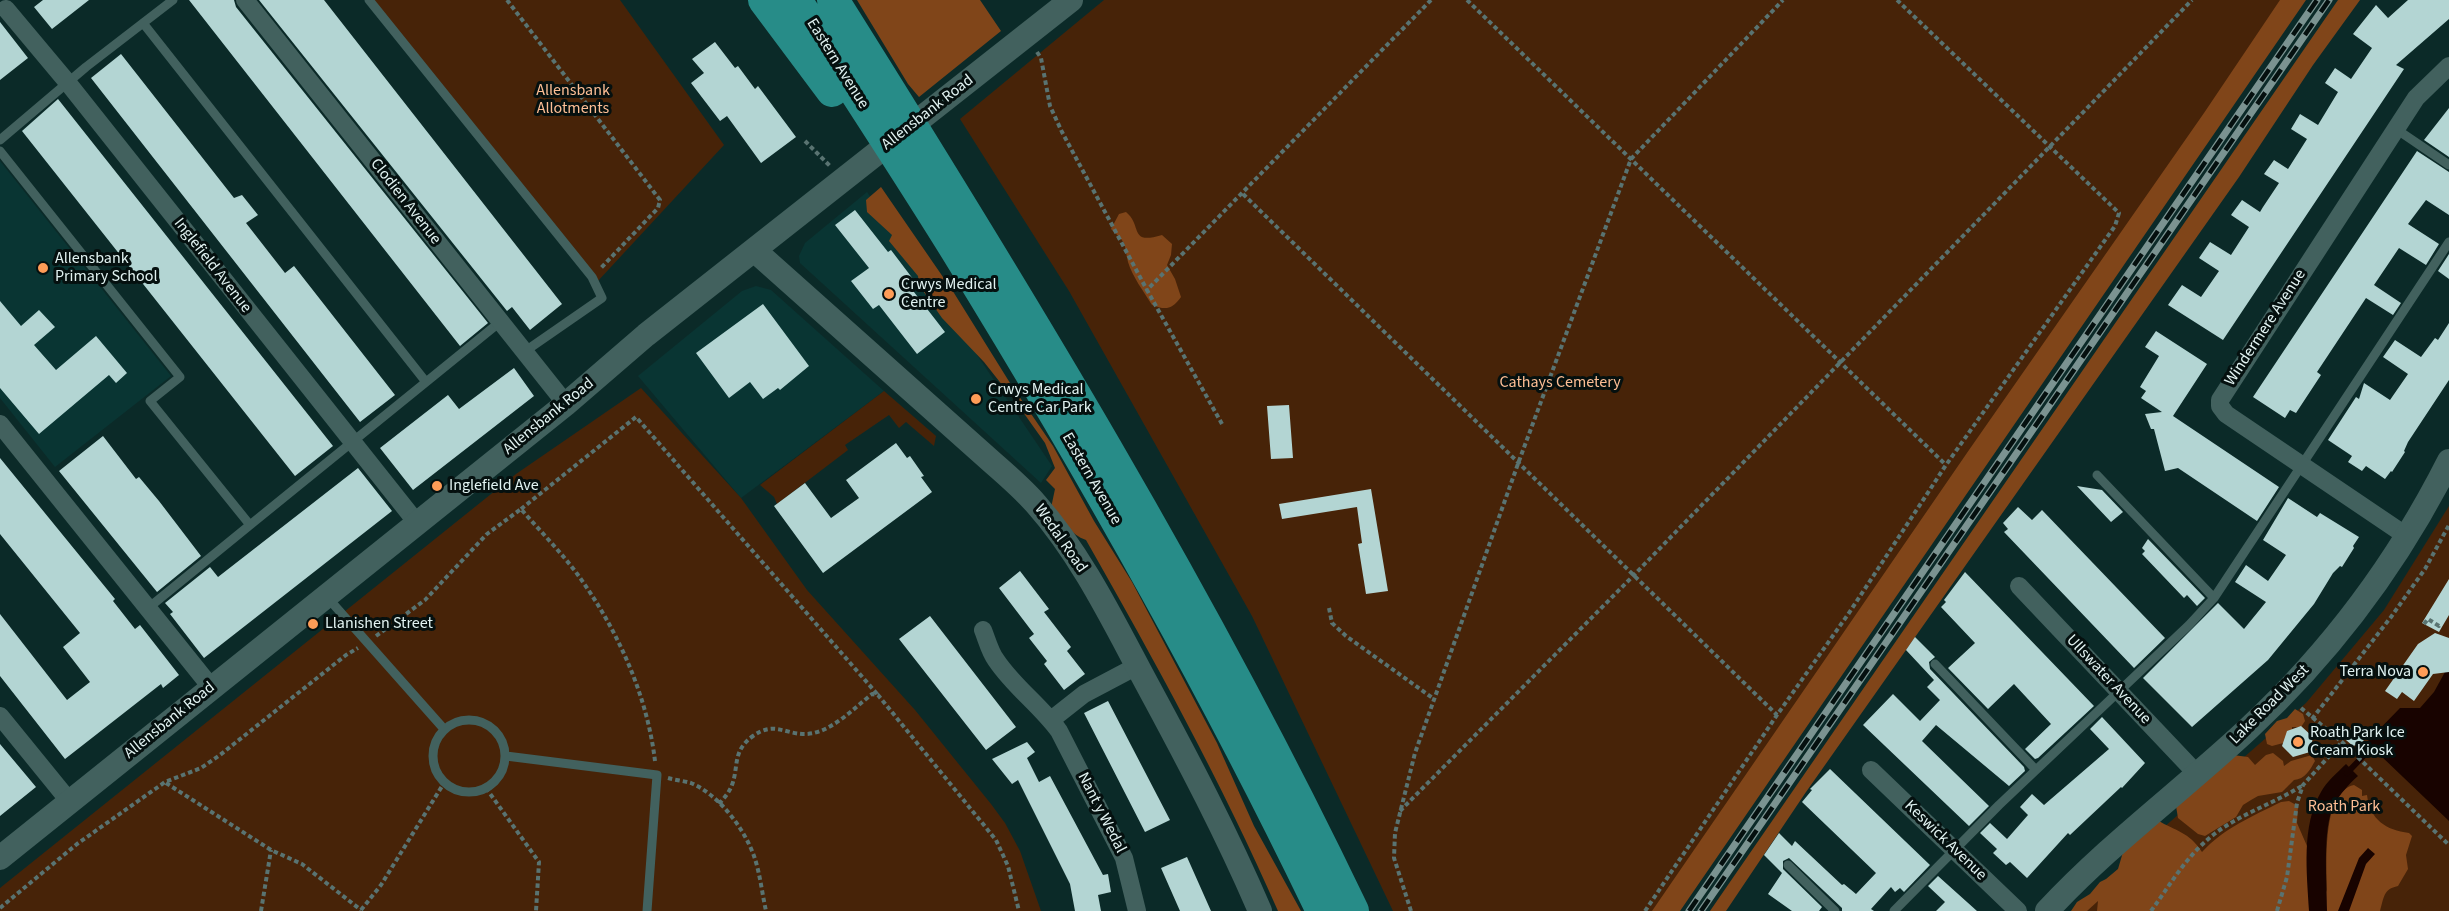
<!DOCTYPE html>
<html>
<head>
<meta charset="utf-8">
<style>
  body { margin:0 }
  canvas { display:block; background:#0b2a28 }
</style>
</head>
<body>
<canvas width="2449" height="911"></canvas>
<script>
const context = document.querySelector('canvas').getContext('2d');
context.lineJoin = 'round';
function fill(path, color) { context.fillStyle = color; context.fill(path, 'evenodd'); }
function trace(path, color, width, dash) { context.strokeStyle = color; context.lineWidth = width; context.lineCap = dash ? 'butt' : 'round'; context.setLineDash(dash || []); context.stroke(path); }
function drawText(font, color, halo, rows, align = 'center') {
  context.font = font + ' "Source Sans 3",sans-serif'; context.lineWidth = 6; context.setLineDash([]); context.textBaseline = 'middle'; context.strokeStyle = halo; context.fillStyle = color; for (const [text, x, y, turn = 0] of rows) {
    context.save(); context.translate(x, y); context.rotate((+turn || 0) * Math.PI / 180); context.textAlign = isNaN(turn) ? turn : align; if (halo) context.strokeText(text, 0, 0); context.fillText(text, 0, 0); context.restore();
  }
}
fill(new Path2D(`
  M0,161L171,376L55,467L0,398Z
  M867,192L1052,466L1041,483L800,263L799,256L805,243Z
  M756,286L771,290L884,391L741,498L638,376L742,291Z`), '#093533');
fill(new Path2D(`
  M373,0H620L724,145L597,282Z
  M1104,0H2289L1659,911H1393L1252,616L1069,291L960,119Z
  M641,388L741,498L807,590L915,710L991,804L1005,823L1020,851L1041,911H0V888L516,474Z
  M884,391L936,436L934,446L906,422L899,428L889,415L845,445L848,450L777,504L774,497L760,485Z
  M2449,506V911H2076L2131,856L2306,703L2384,610Z`), '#472308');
fill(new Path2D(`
  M857,0H980L1001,31L919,97L908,84Z
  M2280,0H2306L1680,911H1652L1969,450L2204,113Z
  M2338,0H2360L2313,65L2239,177L1806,792L1726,911H1710Z
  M881,187L954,293L1010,383L1053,446L1094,521L1132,582L1217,743L1254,826L1301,911H1278C1222,783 1155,661 1086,540C1071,535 1061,520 1051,508L1055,489L1046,480L1055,468L1045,443L1018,405L984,362L942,318L919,285L918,276L889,241L892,235L867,212L866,200Z
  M1126,212C1143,226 1128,245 1162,235L1172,244L1171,255L1167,265L1175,279L1181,297C1172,310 1165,310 1152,305C1144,292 1132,276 1128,262C1123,241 1128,245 1111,229L1119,214Z
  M2295,709L2303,714L2305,721L2301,727H2292V734L2287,742L2272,746L2267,744L2265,734L2277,721L2287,718Z
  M2273,753L2283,761L2284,766L2291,761L2312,755L2315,761C2310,770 2305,779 2294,780L2282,792L2258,796L2251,800L2243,805L2236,817L2205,836L2198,834L2178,818L2176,806L2233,755L2248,757L2255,765L2266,755Z
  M2354,785L2362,790V796L2367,795C2370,820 2386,830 2409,833L2412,836L2406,855L2408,869L2398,886C2383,889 2384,898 2380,911H2097L2098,901L2087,911H2071L2077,902L2090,894L2100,882L2106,879L2118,869L2123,852L2157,820C2177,832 2188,831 2202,852C2224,828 2253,816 2281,802L2289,801L2298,806L2297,823L2327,892C2327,866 2321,792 2354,785Z`), '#804519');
fill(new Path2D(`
  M2445,672H2449V821L2380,755L2376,756L2364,745L2400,708H2420L2434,692Z
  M2346,764L2358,776C2349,784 2340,794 2334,805C2322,828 2327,883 2327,911H2309C2307,873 2301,826 2321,792C2327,781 2337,773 2346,764Z
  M2368,848L2375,854L2366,864L2349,911H2338L2359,858Z`), '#180300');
trace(new Path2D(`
  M2347,773L2373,746`), '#180300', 6);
fill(new Path2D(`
  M43,0H89L52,29L34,7Z
  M189,0H234L236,7L488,323L460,346Z
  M259,0H324L562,304L530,330L512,307L507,311Z
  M2408,0H2449V19L2396,65L2404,69L2223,340L2168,305L2182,285L2201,297L2219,271L2199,258L2210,242L2231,255L2249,227L2231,215L2242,200L2260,212L2263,207L2279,183L2264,174L2274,160L2288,169L2307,139L2291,129L2300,114L2318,125L2338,92L2325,83L2335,68L2351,79L2372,48L2353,34L2376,5L2388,18Z
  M0,22L28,58L0,80Z
  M715,42L735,68L738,66L755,89L758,86L796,137L761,163L727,116L720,121L691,83L704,73L692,59Z
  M121,54L234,198L242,195L258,215L246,223L285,273L294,266L395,395L360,422L91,78Z
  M58,99L333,446L295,476L22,131Z
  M2449,108V157L2424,140Z
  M2417,151L2449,172V215L2426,200L2408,224L2439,244L2426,265L2399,248L2374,285L2401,303L2393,315L2366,298L2317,372L2321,375L2296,413L2290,410L2285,418L2253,397Z
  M855,210L888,252L891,250L913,279L907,283L945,332L917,354L879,305L873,309L851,281L869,268L835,225Z
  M2449,254V279L2438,271Z
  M0,301L21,326L39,310L55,327L34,345L56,370L96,336L127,373L116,383L109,375L39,434L0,388Z
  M763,304L809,366L780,390L778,388L763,399L750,382L729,398L696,353Z
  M2449,323V380L2408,442L2404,451L2405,452L2392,472L2391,471L2385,479L2366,466L2362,471L2348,462L2352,456L2328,440L2356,397L2359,399L2364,383L2390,400L2408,374L2383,357L2395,340L2421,357L2435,338L2438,340Z
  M2156,331L2207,364L2173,416L2279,487L2257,521L2178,468L2165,471L2154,429H2151L2145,414L2162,412L2141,398L2146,391L2140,387L2159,356L2145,347Z
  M514,368L534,396L413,490L380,448L448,395L459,409Z
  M1289,405L1293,458L1271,459L1267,406Z
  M103,436L136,479L139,477L159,501L201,556L157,592L59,471Z
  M896,443L907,458L910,456L924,476L921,477L932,492L823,573L774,506L805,483L831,518L859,498L846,480Z
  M0,458L115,599L113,601L135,629L140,625L179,675L163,688L161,684L65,759L0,676V614L67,700L90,682L63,647L80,633L0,534Z
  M358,468L392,511L204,658L170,614L173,612L165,603L210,567L218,577Z
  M2077,486L2102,490L2123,512L2111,522Z
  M1371,489L1388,591L1366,594L1358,544L1362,543L1357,507L1282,519L1279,504Z
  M2288,498L2317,517L2320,513L2359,537L2353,546L2354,548L2342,567L2340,566L2333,573L2314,604L2268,660L2192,727L2143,678L2218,603L2244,629L2266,602L2235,582L2246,565L2268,581L2286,555L2263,540Z
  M2018,507L2032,520L2042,510L2165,638L2134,668L2004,532L2008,529L2003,523Z
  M2148,539L2205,598L2197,606L2187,595L2184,598L2142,554L2145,551L2142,548Z
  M1020,571L1049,609L1044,612L1071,647L1067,651L1085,674L1064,690L1044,664L1047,661L1029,638L1034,634L999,588Z
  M1965,572L2094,706L2038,758L2035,759L2025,749L2051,724L2014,684L1988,709L1948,668L1975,643L1941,607L1946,602L1944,600Z
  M2449,579V615L2439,632L2422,623Z
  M930,616L1016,727L986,750L899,639Z
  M2435,633L2449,638V672L2433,674L2414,701L2402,692L2397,699L2385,691L2418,644Z
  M1915,637L1935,657L1929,662L1930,669L2024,767L2025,771L2009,786L1936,725L1922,741L1989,806L1969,826L1863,725L1893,694L1920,721L1940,700L1927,687L1934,680L1906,650Z
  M1108,701L1170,820L1145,832L1084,713Z
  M2102,717L2145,763L2122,788L2121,787L2070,835L2068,833L2027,878L2010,862L2006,865L1993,853L1997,849L1980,833L1990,823L2007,839L2028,815L2020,807L2032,794L2044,805L2109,749L2090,729Z
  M2301,726L2313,737L2310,752L2293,757L2282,746L2287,731Z
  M2358,727L2365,733L2363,743L2353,746L2346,740L2349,729Z
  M1027,742L1035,752L1027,758L1039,782L1050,776L1103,875L1108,874L1111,892L1098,895L1101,911H1075L1070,884L1018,780L1012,784L992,759Z
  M0,744L36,787L0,816Z
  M1830,769L1930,865L1904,892L1900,888L1895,892L1891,887L1871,909L1874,911H1842V908L1789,858L1783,861V869L1822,907L1819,911H1792L1768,894L1782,873L1764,855L1779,833L1792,846L1795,841L1842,885L1844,884L1856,894L1876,873L1802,802L1812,790L1810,789Z
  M1187,857L1211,911H1180L1161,868Z
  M1938,876L1977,911H1936L1945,902L1928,886Z`), '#b3d5d3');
trace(new Path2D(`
  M507,0L660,200L658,208L600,269
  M1467,0L1946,465
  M1037,52L1041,58L1050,106L1062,132L1147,290
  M805,141L830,166
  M1243,194L1777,715
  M1222,424L1147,290L1431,0
  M521,509L636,417L878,695
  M1329,608L1332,623L1346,636L1434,699
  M2424,624L2428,619L2439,626L2440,624
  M376,636L425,600L487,534L521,509C540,531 561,552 578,575C617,629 647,694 655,761
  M2301,708L2342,742L2449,845
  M2312,719L2391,617L2425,569L2449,525
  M668,778C675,780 684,781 691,783C719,795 744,828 754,856C760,873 762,893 766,911
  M166,783L271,850L302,864L361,910
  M486,788L539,862L536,911
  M719,804C724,798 729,793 732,785C739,766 732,751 753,736C774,721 784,734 805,734C830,734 854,708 872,694L878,695L996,840L1008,866L1019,911
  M1400,811L1633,576L2192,0
  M0,908L77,844L165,782L201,768L220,755L346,655L358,648
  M361,910L381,885L444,783
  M261,911L271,850
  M1411,911L1394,858L1395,833L1415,753L1519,461L1631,159L1783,0
  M1645,911L1777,715L1849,613L1946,465L2115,226L2119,213L1897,0
  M2151,911C2168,888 2184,860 2206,841C2233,816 2272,805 2303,785
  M2277,911L2287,877L2297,803L2303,785L2342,742`), '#597371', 4, [4.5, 3]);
trace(new Path2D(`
  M369,0L592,277L602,298L524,352
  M143,23L426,382
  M2396,129L2449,165
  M0,140L86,67L173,0
  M0,151L180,377L150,401L250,525L147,609
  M2097,475L2214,598
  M250,525L500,322
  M327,597L444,729
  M1935,664L2036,770
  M433 756a36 36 0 1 1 72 0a36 36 0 1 1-72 0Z
  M506,756L657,775L647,911
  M1788,865L1835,911
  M1894,911L1999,805L2189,625L2214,598L2449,242`), '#42615e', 9);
trace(new Path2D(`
  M245,0L566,404
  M6,9L68,83L417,523
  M0,424L211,687
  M2408,537L2226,414L2220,406V400L2416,98L2449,66
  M2019,586L2197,774
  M983,630C987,640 990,652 996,660C1014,687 1040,705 1059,731L1124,858L1137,911
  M0,716L70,802
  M1051,720L1084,694L1137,666
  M1871,770L2018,911`), '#42615e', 18);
trace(new Path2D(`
  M754,250L993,463C1008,476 1023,489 1036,504C1083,557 1115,625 1148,686C1188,760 1227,834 1260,911
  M0,858L566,404L646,335L1071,0
  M2047,911C2109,844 2183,790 2249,728C2332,651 2398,562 2449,461`), '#42615e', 24);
trace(new Path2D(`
  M764,0L832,91
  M796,0C849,83 904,166 956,250C1088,464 1213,684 1322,911
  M833,0C1019,296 1202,595 1353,911`), '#278c88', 32);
const rail = new Path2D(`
  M1689,911L2317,0
  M1701,911L2329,0`);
trace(rail, '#7b9391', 7);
trace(rail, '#05100f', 4.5, [14]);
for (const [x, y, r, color] of [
  [43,268,6,"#fe9c57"],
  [889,294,6,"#fe9c57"],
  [976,399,6,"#fe9c57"],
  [437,486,6,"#fe9c57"],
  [313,624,6,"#fe9c57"],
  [2423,672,6,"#fe9c57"],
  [2298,742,6,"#fe9c57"]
]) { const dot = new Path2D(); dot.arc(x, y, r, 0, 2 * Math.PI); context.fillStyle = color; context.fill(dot); trace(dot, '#05100f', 2); }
drawText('16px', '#e2f3f2', '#05100f', [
  ["Eastern Avenue",837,64,58],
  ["Allensbank Road",928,113,-38],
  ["Clodien Avenue",405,202,52],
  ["Inglefield Avenue",212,266,52],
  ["Windermere Avenue",2266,328,-57],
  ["Allensbank Road",549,417,-39],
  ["Eastern Avenue",1091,479,60],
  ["Wedal Road",1060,539,55],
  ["Ullswater Avenue",2108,680,47],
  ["Lake Road West",2270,705,-45],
  ["Allensbank Road",170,721,-39],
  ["Nant y Wedal",1101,813,63],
  ["Keswick Avenue",1945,841,44]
]);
drawText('16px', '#fdbe95', '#05100f', [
  ["Allensbank",573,91],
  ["Allotments",573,109],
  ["Cathays Cemetery",1560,383],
  ["Roath Park",2344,807]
]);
drawText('16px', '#e2f3f2', '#05100f', [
  ["Allensbank",55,259],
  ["Primary School",55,277],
  ["Crwys Medical",901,285],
  ["Centre",901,303],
  ["Crwys Medical",988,390],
  ["Centre Car Park",988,408],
  ["Inglefield Ave",449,486],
  ["Llanishen Street",325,624],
  ["Terra Nova",2411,672,"right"],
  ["Roath Park Ice",2310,733],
  ["Cream Kiosk",2310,751]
], 'left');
</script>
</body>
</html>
